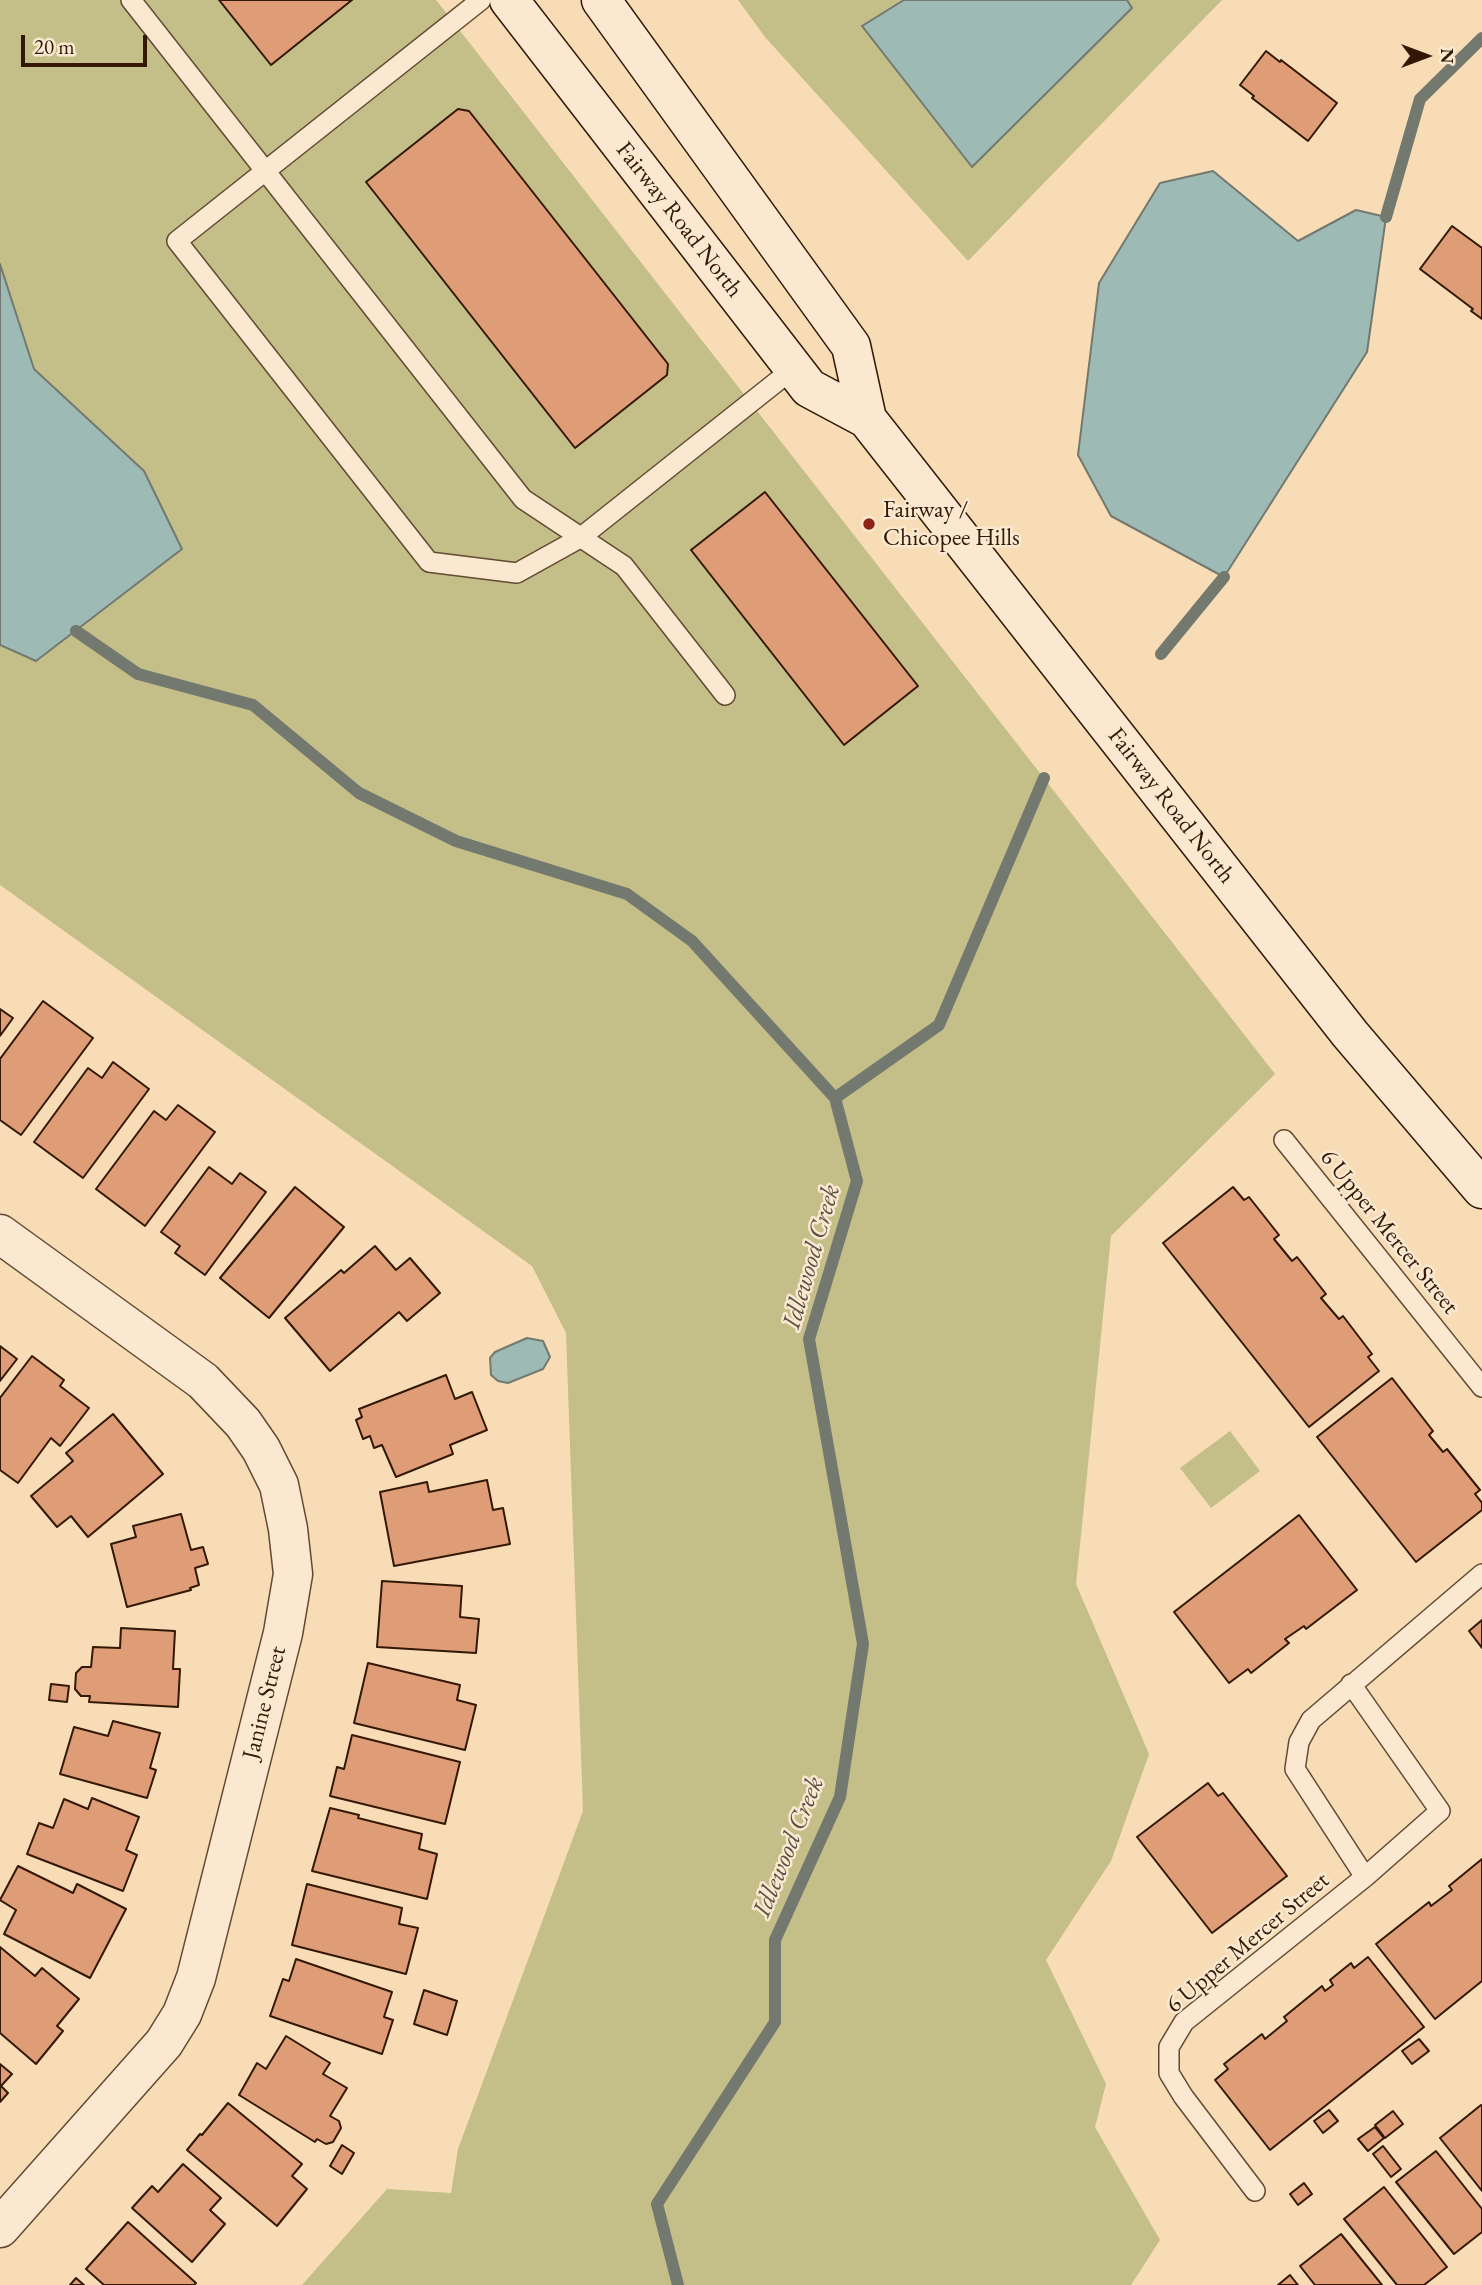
<!DOCTYPE html>
<html>
<head>
<meta charset="utf-8">
<style>
  body { margin:0 }
  #map { position:relative; width:1482px; height:2285px; overflow:hidden; background:#f7dcb6; font-family:"EB Garamond",serif }
  canvas { display:block }
  .north { position:absolute; left:1391px; top:21px; width:70px; height:70px; -webkit-text-stroke:5px #fae8d0; paint-order:stroke; rotate:90deg; font-size:19px; font-weight:700; line-height:28px; text-align:center; color:#321805 }
  .north::after { content:''; display:block; margin:auto; width:24px; height:32px; background:#321805; clip-path:polygon(50% 0,100% 100%,50% 72%,0 100%) }
  .scale { position:absolute; left:21px; top:35px; width:126px; height:32px; box-sizing:border-box; border:4px solid #321805; border-top:0; padding-left:9px; font-size:21px; line-height:24px; white-space:nowrap; color:#321805; -webkit-text-stroke:5px #fae8d0; paint-order:stroke }
</style>
</head>
<body>
<div id="map">
<canvas width="1482" height="2285"></canvas>
<div class="north">N</div>
<div class="scale">20 m</div>
</div>
<script>
const context = document.querySelector('canvas').getContext('2d');
context.lineJoin = 'round';
function fill(path, color) { context.fillStyle = color; context.fill(path, 'evenodd'); }
function trace(path, color, width, dash) { context.strokeStyle = color; context.lineWidth = width; context.lineCap = dash ? 'butt' : 'round'; context.setLineDash(dash || []); context.stroke(path); }
function drawText(font, color, halo, rows, align = 'center') {
  context.font = font + ' "EB Garamond",serif'; context.lineWidth = 5; context.setLineDash([]); context.textBaseline = 'middle'; context.strokeStyle = halo; context.fillStyle = color; for (const [text, x, y, turn = 0] of rows) {
    context.save(); context.translate(x, y); context.rotate((+turn || 0) * Math.PI / 180); context.textAlign = isNaN(turn) ? turn : align; if (halo) context.strokeText(text, 0, 0); context.fillText(text, 0, 0); context.restore();
  }
}
fill(new Path2D(`
  M0,0H436L1275,1074L1111,1236L1076,1584L1149,1754L1111,1861L1046,1960L1106,2084L1095,2127L1160,2240L1131,2285H302L387,2189L451,2193L458,2149L583,1811L566,1333L532,1266L0,885V645L37,661L182,549L144,471L34,369L0,264Z
  M738,0H1222L968,261L765,37Z
  M1230,1431L1260,1471L1211,1508L1180,1468Z`), '#c4be89');
const water = new Path2D(`
  M904,0H1127L1132,8L972,167L862,26Z
  M1213,171L1298,241L1356,210L1386,217L1367,352L1224,577L1111,516L1078,455L1099,283L1160,183Z
  M0,264L34,369L144,471L182,549L36,661L0,645Z
  M527,1338L543,1341L550,1357L543,1369L508,1383L498,1381L491,1375L490,1358L495,1352Z`);
fill(water, '#9ebab5');
trace(water, '#73796f', 2);
trace(new Path2D(`
  M1386,217L1420,99L1482,38
  M76,631L138,674L253,705L359,793L456,841L627,894L692,941L835,1098L857,1181L809,1339L863,1644L840,1797L775,1940V2022L657,2204L678,2285
  M1161,654L1224,577
  M835,1098L939,1025L1044,778`), '#73796f', 12);
const building = new Path2D(`
  M219,0H352L271,65Z
  M1266,51L1280,62L1281,60L1337,103L1308,141L1252,98L1254,96L1240,85Z
  M458,109L469,111L668,364L667,375L575,448L366,182Z
  M1452,226L1482,248V319L1471,311L1473,309L1420,269Z
  M765,492L918,686L844,745L691,550Z
  M43,1001L93,1038L21,1135L0,1120V1059Z
  M0,1009L13,1018L0,1036Z
  M113,1062L149,1089L83,1178L34,1142L88,1068L102,1078Z
  M178,1105L215,1132L145,1226L96,1189L154,1111L166,1120Z
  M209,1167L232,1184L240,1173L266,1192L205,1275L175,1253L180,1246L161,1232Z
  M295,1187L344,1227L269,1318L220,1278Z
  M1233,1187L1244,1200L1249,1197L1279,1235L1274,1239L1292,1261L1297,1257L1326,1294L1321,1298L1339,1319L1343,1316L1372,1354L1368,1357L1379,1371L1309,1427L1163,1243Z
  M375,1246L396,1270L410,1258L440,1293L407,1321L399,1312L330,1371L285,1318L341,1270L344,1273Z
  M0,1346L17,1359L0,1381Z
  M32,1356L64,1380L60,1386L89,1408L60,1446L51,1438L18,1483L0,1470V1398Z
  M446,1375L455,1399L472,1392L487,1430L450,1445L453,1454L396,1477L382,1445L374,1448L370,1436L363,1439L356,1420L362,1417L359,1409Z
  M1392,1378L1433,1431L1429,1435L1443,1452L1447,1449L1480,1490L1475,1494L1482,1503V1510L1416,1562L1317,1437Z
  M113,1414L163,1474L88,1537L71,1516L57,1527L31,1496L73,1461L66,1453Z
  M487,1480L493,1510L503,1508L510,1544L394,1566L380,1492L427,1482L429,1492Z
  M181,1514L191,1550L203,1547L208,1564L195,1568L199,1585L190,1588L191,1590L127,1607L111,1544L136,1537L133,1526Z
  M1299,1515L1357,1590L1306,1629L1304,1626L1285,1639L1289,1643L1251,1673L1248,1669L1229,1683L1174,1612Z
  M382,1581L462,1586L460,1617L479,1619L476,1653L377,1647Z
  M1482,1620V1648L1469,1631Z
  M121,1628L175,1631L173,1669H180L178,1707L89,1702L90,1696H81L75,1689L76,1673L82,1667H91L93,1647L120,1648Z
  M368,1663L460,1685L457,1700L476,1705L465,1750L354,1723Z
  M51,1684L69,1686L67,1702L49,1700Z
  M113,1721L160,1733L150,1768L156,1770L147,1798L60,1774L74,1727L108,1736Z
  M352,1735L460,1762L445,1824L330,1796L337,1767L344,1769Z
  M1208,1783L1218,1796L1223,1793L1287,1876L1212,1933L1137,1837Z
  M92,1798L139,1817L126,1850L137,1855L123,1891L27,1854L39,1823L53,1828L64,1799L88,1809Z
  M330,1808L359,1815L358,1818L422,1834L419,1849L437,1854L427,1899L312,1871Z
  M1482,1859V1981L1435,2019L1376,1944L1429,1902L1431,1906L1452,1890L1449,1886Z
  M18,1866L73,1893L77,1884L126,1909L90,1978L4,1934L16,1910L0,1900Z
  M307,1884L402,1908L399,1924L418,1928L406,1974L292,1945Z
  M0,1947L35,1976L42,1968L79,1999L57,2026L63,2031L36,2064L0,2033Z
  M1368,1957L1424,2027L1270,2150L1215,2080L1228,2069L1224,2064L1262,2034L1265,2039L1287,2021L1284,2017L1322,1986L1325,1991L1333,1985L1330,1980L1351,1963L1354,1968Z
  M296,1959L392,1992L384,2017L393,2020L382,2054L270,2016L283,1979L289,1981Z
  M424,1990L457,2001L447,2035L414,2024Z
  M286,2036L330,2063L323,2074L347,2088L330,2116L339,2121L341,2128L333,2142L326,2144L317,2139L315,2142L239,2095L257,2063L266,2069Z
  M1419,2039L1429,2051L1412,2064L1402,2051Z
  M0,2064L12,2074L1,2086L8,2093L0,2102Z
  M228,2103L302,2164L292,2176L307,2189L277,2226L187,2150L200,2134L202,2135Z
  M1481,2105L1482,2106V2191L1440,2138Z
  M1329,2110L1338,2121L1323,2133L1314,2121Z
  M1393,2111L1403,2124L1385,2138L1375,2125Z
  M1375,2127L1384,2138L1368,2151L1358,2139Z
  M342,2145L354,2153L342,2174L330,2166Z
  M1383,2146L1401,2169L1391,2177L1373,2154Z
  M1436,2151L1482,2209V2232L1454,2254L1396,2182Z
  M183,2164L221,2198L210,2210L225,2224L192,2262L132,2208L152,2186L158,2192Z
  M1304,2183L1312,2194L1298,2205L1290,2194Z
  M1384,2187L1447,2267L1424,2285H1397L1344,2219Z
  M128,2222L196,2283L194,2285H104L86,2269Z
  M1341,2234L1382,2285H1315L1300,2266Z
  M1290,2275L1298,2285H1278Z
  M76,2278L84,2285H70Z`);
fill(building, '#de9c77');
trace(building, '#321805', 2);
const service = new Path2D(`
  M131,0L523,499L624,566L725,695
  M481,0L177,241L429,562L517,573L580,538L794,368
  M1284,1140L1482,1387
  M1365,1877L1295,1769L1299,1742L1311,1720L1482,1574
  M1255,2191L1183,2096L1169,2073V2047L1184,2022L1365,1877L1440,1811L1351,1684`);
const minor = new Path2D(`
  M0,1234L203,1381L243,1423L261,1449L279,1485L288,1529L293,1574L283,1633L196,1978L182,2014L164,2043L0,2228`);
const secondary = new Path2D(`
  M509,0L809,388L867,419L1350,1034L1482,1189
  M601,0L851,346L867,419`);
trace(service, '#634931', 22);
trace(minor, '#634931', 41);
trace(secondary, '#321805', 41);
trace(service, '#fae8d0', 19);
trace(minor, '#fae8d0', 38);
trace(secondary, '#fae8d0', 38);
for (const [x, y, r, color] of [
  [869,524,7,"#8f2418"]
]) { const dot = new Path2D(); dot.arc(x, y, r, 0, 2 * Math.PI); context.fillStyle = color; context.fill(dot); trace(dot, '#fae8d0', 2.5); }
drawText('24px', '#321805', '#fae8d0', [
  ["Fairway Road North",679,220,52],
  ["Fairway Road North",1171,806,52],
  ["6 Upper Mercer Street",1389,1232,51],
  ["Janine Street",265,1703,-76],
  ["6 Upper Mercer Street",1248,1943,-40]
]);
drawText('24px', '#321805', '#fae8d0', [
  ["Fairway /",883,510],
  ["Chicopee Hills",883,538]
], 'left');
drawText('italic 26px', '#585143', '#fae8d0', [
  ["Idlewood Creek",812,1257,-74],
  ["Idlewood Creek",789,1847,-68]
]);
</script>
</body>
</html>
